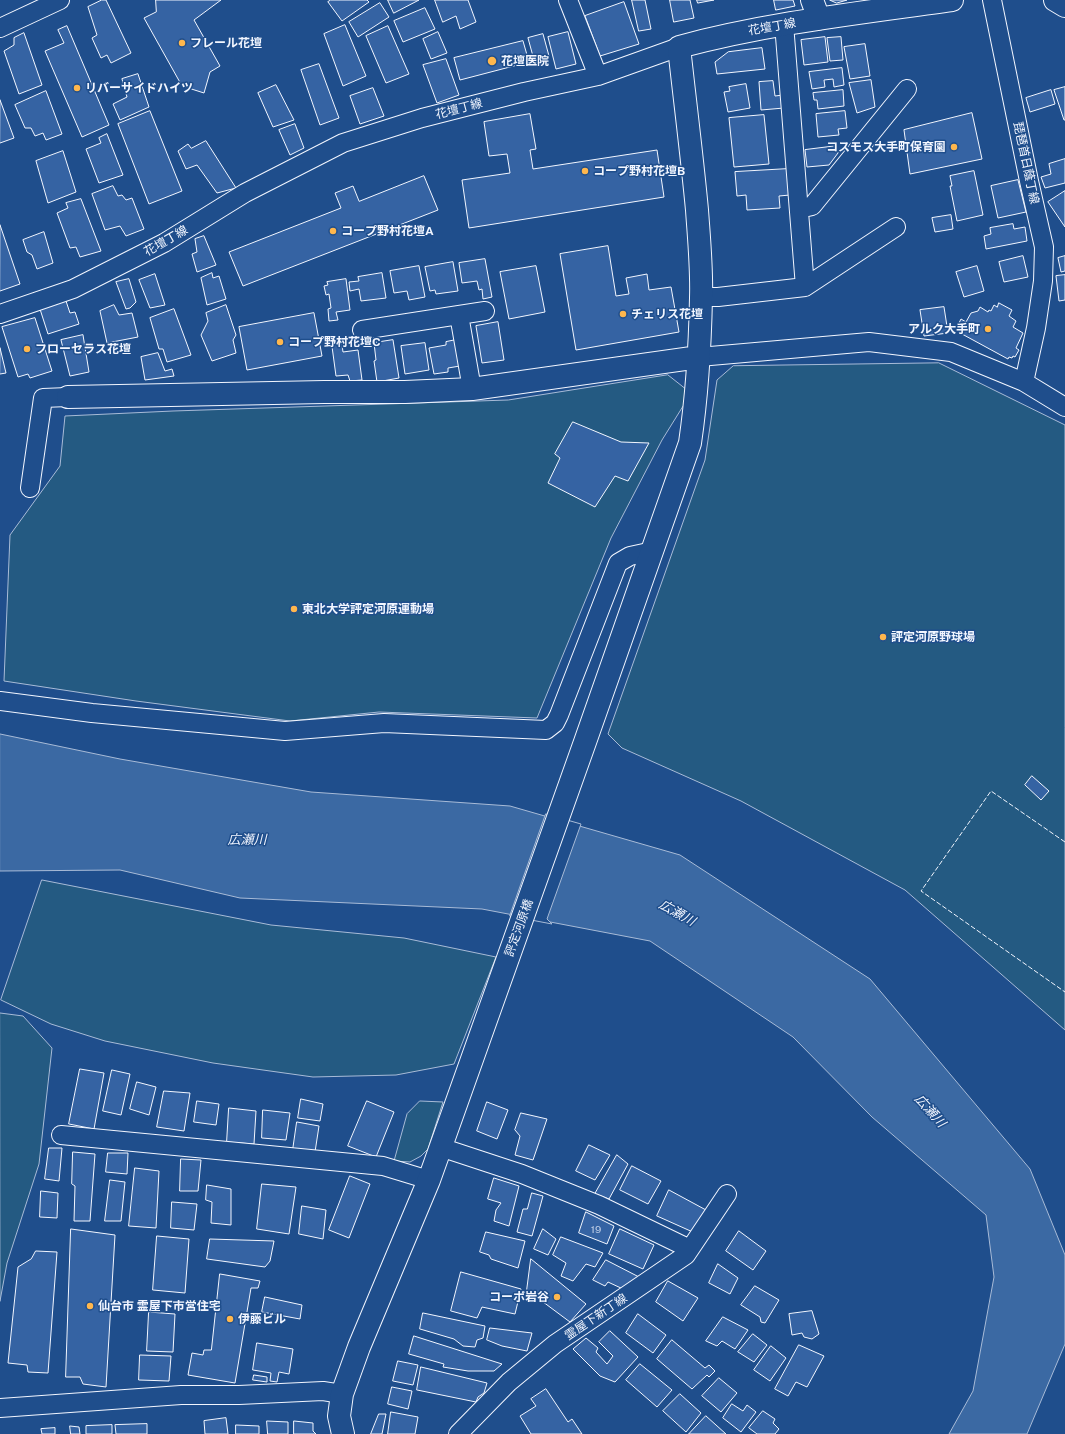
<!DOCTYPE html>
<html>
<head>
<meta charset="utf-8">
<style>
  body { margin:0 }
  canvas { display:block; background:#1f4e8c }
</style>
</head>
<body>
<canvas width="1065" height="1434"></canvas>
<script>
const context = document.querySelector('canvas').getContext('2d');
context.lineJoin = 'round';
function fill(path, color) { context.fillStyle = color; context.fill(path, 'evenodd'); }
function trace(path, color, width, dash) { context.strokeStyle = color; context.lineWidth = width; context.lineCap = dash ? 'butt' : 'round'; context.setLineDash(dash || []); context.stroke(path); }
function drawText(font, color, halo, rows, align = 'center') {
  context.font = font + ' "Public Sans","Noto Sans JP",sans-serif'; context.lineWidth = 3; context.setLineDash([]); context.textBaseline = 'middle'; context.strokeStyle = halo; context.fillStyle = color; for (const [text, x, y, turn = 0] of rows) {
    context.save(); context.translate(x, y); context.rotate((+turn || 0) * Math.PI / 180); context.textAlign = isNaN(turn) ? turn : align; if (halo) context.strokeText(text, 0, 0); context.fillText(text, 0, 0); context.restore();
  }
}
const green = new Path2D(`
  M939,363L1065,425V1030L905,890L741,801L622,748L608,734L705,460L717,380L733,366Z
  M668,375L687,390L685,403L662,440L611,538L537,718L379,712L290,721L136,701L4,681L10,535L60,466L65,416L173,411L508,400Z
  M42,880L271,925L404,938L496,957L454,1064L396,1075L313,1077L213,1063L105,1041L51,1024L1,1000Z
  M0,1013L23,1016L52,1048L39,1164L7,1263L0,1301Z
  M420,1101L443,1102L428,1149L421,1156L410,1162L394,1161L407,1114Z`);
fill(green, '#245a82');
trace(green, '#a8bbd7', 1);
const water = new Path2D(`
  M0,734L120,759L311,792L510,806L680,855L870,979L1030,1169L1065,1255V1344L1027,1434H949L973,1391L994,1277L986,1215L872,1117L793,1037L650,941L482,909L240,898L120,870L0,871Z`);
fill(water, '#3b69a3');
trace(water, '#a8bbd7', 1);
const pier = new Path2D(`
  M546,814L581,824L547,919L552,924L510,916Z`);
fill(pier, '#1f4e8c');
trace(pier, '#a8bbd7', 1);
const building = new Path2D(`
  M102,0H106L131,53L111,63L107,55L101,58L92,38L97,35L88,7Z
  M156,0H221L194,20L220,66L210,72L204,93L182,86L144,18L156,12Z
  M331,0H367L369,2L342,21L328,2Z
  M388,0H419L394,13Z
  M435,0H468L476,22L460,29L456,16L443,22Z
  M632,0H645L651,29L639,31Z
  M670,0H690L694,18L674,22Z
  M697,0H714L698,3Z
  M774,0H793L795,6L776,10Z
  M830,0H847L837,3Z
  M624,2L639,44L600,56L585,16Z
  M380,3L389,17L358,37L349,22Z
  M425,8L435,29L403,42L394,21Z
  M345,25L366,76L343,86L324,34Z
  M67,26L109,125L82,137L45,51L64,43L58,30Z
  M388,26L409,74L386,83L366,36Z
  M438,32L447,53L431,59L423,39Z
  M568,32L576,64L556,69L548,37Z
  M24,33L42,85L19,94L4,51L14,45V38Z
  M543,34L549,56L534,60L528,38Z
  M825,37L828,62L804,65L801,40Z
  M841,37L843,60L830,61L827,38Z
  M523,41L529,62L460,80L454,58Z
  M865,44L870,76L850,79L844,47Z
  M762,48L765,69L717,74L715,62L728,52Z
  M446,59L459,95L437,103L423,65Z
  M319,64L339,118L320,125L301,70Z
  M842,68L844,85L834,87L833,79L824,80L825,87L812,89L809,72Z
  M138,74L149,107L120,120L113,104L127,97L122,79Z
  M871,80L875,107L857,113L849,83Z
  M773,81L775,96L783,95L784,108L761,110L759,82Z
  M746,84L750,108L728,112L724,92L730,91L729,87Z
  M276,85L294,120L273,127L258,93Z
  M1065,87V120H1064L1054,90Z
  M373,88L384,116L360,124L350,96Z
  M843,90L844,106L818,109L817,100H814L813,93Z
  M1051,90L1055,104L1030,112L1026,98Z
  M46,91L62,134L46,140L43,133L35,136L31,128H25L15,105Z
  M0,100L14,138L0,143Z
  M150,111L182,191L149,204L118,124Z
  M845,111L847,128L838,129L839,135L818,137L816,114Z
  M972,113L982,159L910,174L904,130Z
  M530,114L536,149L530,150L533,169L657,150L664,197L469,228L462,180L510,173L507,154L489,156L484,122Z
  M764,115L769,164L734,167L729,118Z
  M295,124L304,148L290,155L279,130Z
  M107,134L123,175L99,183L86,149L101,143L99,138Z
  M206,141L236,188L217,193L197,165L186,169L178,151L188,144L191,148Z
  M837,146L838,153L829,165L807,167L805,150Z
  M63,151L76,192L48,203L36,161Z
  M1065,159V183L1045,188L1041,177L1051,174L1049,164Z
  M788,169L790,195L779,196L780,208L747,210L746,195L737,196L735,172Z
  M974,171L983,215L957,221L950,186H952L950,176Z
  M424,176L438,210L243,286L229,252L341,208L335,193L353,186L359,201Z
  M1018,180L1026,212L998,218L991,186Z
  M113,186L118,196L122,195L126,200L132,198L144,229L126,236L120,226L105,230L92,194Z
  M1065,191V227L1048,202Z
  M81,199L101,251L80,257L76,247L70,248L57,213L68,208L66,203Z
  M951,215L953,229L935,232L932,218Z
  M1013,224L1014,229L1025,227L1027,241L986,249L984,236L991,234L990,228Z
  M0,225L20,284L0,291Z
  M44,232L53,263L37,269L32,255L27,252L23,240Z
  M204,236L216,265L197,272L192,254L197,252L195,239Z
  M608,246L616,296L629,294L626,278L647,274L649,290L671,287L679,332L576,350L560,254Z
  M1023,256L1028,277L1004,282L999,262Z
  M1065,256V271L1061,272L1058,258Z
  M485,259L492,297L483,299L482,289L479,290L477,281L462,283L459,263Z
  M453,262L458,291L436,294L435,290L430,291L425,267Z
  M419,266L425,297L409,300L407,291L394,293L390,271Z
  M536,266L545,312L509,319L500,272Z
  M977,266L984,291L964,297L956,272Z
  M212,273L213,278L219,276L226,299L207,305L201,278Z
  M382,273L386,298L361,301L359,289L350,291L349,282L359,281L358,277Z
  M155,274L165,305L150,308L139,280Z
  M1065,275V300L1059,301L1056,276Z
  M129,279L136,302L130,308L126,309L116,282Z
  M346,279L350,310L336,312L338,320L329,321L328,309L331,308L329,294L326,295L324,286L328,285L327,282Z
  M65,298L70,313L75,312L79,324L48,334L39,306Z
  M999,303L1012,310L1009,316L1016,321L1013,327L1023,333L1016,348L1019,350L1015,357L1013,356L1012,358L1009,357L1008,359L962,334L964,331L957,327L961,319L966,322L971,313L978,311L980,307L988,312L989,310L991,311L994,305L997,307Z
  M114,305L119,315L132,313L138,337L107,343L100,311Z
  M226,305L236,335L233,340L236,353L212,361L201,335L208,321L206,313Z
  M944,307L948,333L924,336L920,310Z
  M174,309L191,355L167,362L163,349H159L150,318Z
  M314,313L322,356L247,370L239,327Z
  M35,318L52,371L30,378L28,374L18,377L2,327Z
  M498,322L504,360L482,363L476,326Z
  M83,335L89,372L70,376L61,340Z
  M341,338L343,352L358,350L362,380L350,381L348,375L336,376L331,339Z
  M393,340L399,378L377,382L374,361L376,360L374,343Z
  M456,340L460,366L448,368V372L434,374L429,348L446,345V342Z
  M425,343L429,370L405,374L401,346Z
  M0,348L6,373L0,374Z
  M158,353L165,371L172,369L174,376L145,380L141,357Z
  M573,422L621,442L649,443L628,481L615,476L595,507L548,483L560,458L555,454Z
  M1032,776L1049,791L1041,800L1025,785Z
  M80,1069L104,1073L94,1129L69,1124Z
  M112,1070L130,1074L121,1115L103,1111Z
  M137,1082L156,1087L149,1115L130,1109Z
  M164,1091L190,1093L184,1131L157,1127Z
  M301,1099L323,1104L320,1121L298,1118Z
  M197,1101L219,1104L216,1125L194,1122Z
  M367,1101L394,1112L376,1157L348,1146Z
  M487,1102L508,1110L497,1139L477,1131Z
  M229,1108L256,1111L254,1144L227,1142Z
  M263,1110L290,1113L286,1140L262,1138Z
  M521,1113L547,1119L533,1160L515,1155L520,1136L515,1130Z
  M297,1122L319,1126L315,1152L293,1150Z
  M589,1145L610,1155L595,1180L576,1171Z
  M49,1148H62L59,1181L45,1179Z
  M73,1152L95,1154L90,1221H74L75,1186L72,1184Z
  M108,1153H128L127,1174L106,1172Z
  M617,1155L628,1164L609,1199L595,1194Z
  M181,1159L201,1160L198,1191H180Z
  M632,1166L661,1181L648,1204L620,1190Z
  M135,1168L159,1171L156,1228L129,1226Z
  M350,1176L370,1184L349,1238L329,1230Z
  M494,1178L519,1186L509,1226L494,1221L496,1210L501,1203L488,1199Z
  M110,1180L125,1182L121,1221H105Z
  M262,1184L296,1187L289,1234L257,1229Z
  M207,1185L231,1189V1225L211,1223L212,1202L206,1200Z
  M669,1190L706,1210L695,1233L657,1216Z
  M41,1191L58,1193L57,1218L40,1217Z
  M532,1193L543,1196L532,1236L517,1232L523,1209H527Z
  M172,1202L197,1204L194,1230L171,1228Z
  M302,1206L326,1210L323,1239L299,1234Z
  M586,1212L614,1226L607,1244L579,1233Z
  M71,1229L115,1235L106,1387L83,1384L80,1377H66Z
  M543,1229L556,1239L548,1255L534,1249Z
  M620,1229L654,1245L643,1269L609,1254Z
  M739,1231L766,1251L753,1270L726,1251Z
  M486,1232L525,1241L518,1268L491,1259L489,1255L480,1252Z
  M157,1236L189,1239L185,1293L153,1290Z
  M561,1237L603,1253L595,1267L586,1264L573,1281L561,1276L566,1263L553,1255Z
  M210,1239L274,1241L270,1261L265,1267L207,1259Z
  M36,1251L57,1252L48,1373L28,1372L27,1365L8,1363L18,1267L31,1259Z
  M531,1259L586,1304L570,1322L527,1290Z
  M606,1260L639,1277L623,1289L608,1282L605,1286L593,1280Z
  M718,1264L738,1278L730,1294L709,1283Z
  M461,1272L521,1289L515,1314L482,1307L477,1318L451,1311Z
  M220,1274L260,1281L258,1288H251L235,1383L188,1375L192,1353L203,1355L204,1350H211Z
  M668,1281L698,1298L683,1321L656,1302Z
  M755,1286L779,1300L765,1323L761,1322L760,1317L741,1305Z
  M265,1297L302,1305L300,1319L262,1312Z
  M812,1311L819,1334L812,1339L804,1337L802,1333L792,1335L789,1314Z
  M149,1312L175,1314L173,1352L147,1351Z
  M423,1313L485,1326L483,1338L477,1340L475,1347L463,1346L454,1339L420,1329Z
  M638,1314L666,1335L653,1353L626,1333Z
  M723,1317L748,1330L735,1349L722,1341L717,1346L706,1341Z
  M490,1328L532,1333L527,1351L502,1346L487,1340Z
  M610,1331L638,1357L615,1382L600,1376L573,1349L586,1338L598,1348L596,1352L607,1364L613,1356L599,1342Z
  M753,1334L767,1345L754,1362L738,1352Z
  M414,1336L502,1364L494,1371H468L443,1367L444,1364L409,1354Z
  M672,1340L705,1368L709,1365L715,1371L709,1377L707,1375L692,1389L657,1359Z
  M257,1343L293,1349L289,1374L279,1372L277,1382L270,1381L271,1373L253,1370Z
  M799,1345L824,1356L807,1387L796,1382L788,1396L775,1389Z
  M771,1346L786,1358L770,1381L754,1370Z
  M140,1355L171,1356L169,1381L139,1380Z
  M398,1361L418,1365L413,1385L393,1381Z
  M640,1364L672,1390L657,1407L626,1380Z
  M421,1367L487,1383L484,1393L478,1397L476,1402L417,1390Z
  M254,1375L267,1377V1382L253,1380Z
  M719,1378L737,1393L721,1412L702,1396Z
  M392,1387L412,1391L408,1409L388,1404Z
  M546,1389L568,1422L572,1419L582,1434H531L520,1416L536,1406L531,1399Z
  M680,1394L701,1413L686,1432L663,1411Z
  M732,1404L743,1411L747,1405L756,1412L741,1432L723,1418Z
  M763,1411L775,1419L773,1423L779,1429L775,1434H757L749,1428Z
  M391,1412L418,1417L415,1434H388Z
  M379,1414H386L382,1434H371Z
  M706,1416L726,1434H689Z
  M226,1418L228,1434H205L204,1421Z
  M267,1421L288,1422V1434H268Z
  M294,1421L313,1423V1431L316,1434H294Z
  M147,1424V1434H116L115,1425Z
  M112,1425V1434H86V1426Z
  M236,1425L259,1426V1434H236Z
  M70,1426L79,1427L80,1434H71Z
  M55,1428V1434H42L41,1429Z`);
fill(building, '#3563a3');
trace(building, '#f2f6ff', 1);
const street = new Path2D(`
  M568,0L598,76
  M992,0L1029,181L1044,247L1043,281L1036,328L1024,382
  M0,28L60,0
  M799,209L812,206L907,89
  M805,287L896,227
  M701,297H718L805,287L784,24
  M0,314L73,289L164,243L245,193L343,143L422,118L524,92L598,76L679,47
  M459,315L485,311
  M362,330L459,315L472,389
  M699,357L869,342L951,352L1024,382L1065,407
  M30,488L43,398L68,397
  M0,701L92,713L285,731L384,723L546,730L555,723L559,715L618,563L630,556L653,551
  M61,1135L383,1166L429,1180
  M440,1147L522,1174L599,1205L690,1249
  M0,1408L181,1395H239L323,1391L342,1394
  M458,1434L509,1382L555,1344L686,1255L727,1194`);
const secondary = new Path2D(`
  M812,0L819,19
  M1055,0L1065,6
  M68,397L324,392H405L472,389L699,357
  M343,1434L339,1416L342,1394L359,1347L429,1180L585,742L690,443C697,395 700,346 701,298C702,269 699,239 697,210C692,156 685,102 679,47C768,23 860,13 952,0`);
trace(street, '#f2f6ff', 20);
trace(secondary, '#f2f6ff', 24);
trace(street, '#1f4e8c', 18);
trace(secondary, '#1f4e8c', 22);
trace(new Path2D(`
  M1065,842L991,791L921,891L1065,992`), '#f2f6ff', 1, [5, 2]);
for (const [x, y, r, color] of [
  [182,43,4,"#ffb74d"],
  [492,61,5,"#ffb74d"],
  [77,88,4,"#ffb74d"],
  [954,147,4,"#ffb74d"],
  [585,171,4,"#ffb74d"],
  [333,231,4,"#ffb74d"],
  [623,314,4,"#ffb74d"],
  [988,329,4,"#ffb74d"],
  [280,342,4,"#ffb74d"],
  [27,349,4,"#ffb74d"],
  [294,609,4,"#ffb74d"],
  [883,637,4,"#ffb74d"],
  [557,1297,4,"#ffb74d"],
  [90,1306,4,"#ffb74d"],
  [230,1319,4,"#ffb74d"]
]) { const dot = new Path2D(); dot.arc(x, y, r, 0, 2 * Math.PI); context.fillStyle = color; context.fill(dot); trace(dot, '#1f4e8c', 1.5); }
drawText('10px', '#c3d1e8', null, [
  ["19",596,1230]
]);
drawText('12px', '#f2f6ff', '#1f4e8c', [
  ["花壇丁線",772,27,-10],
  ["花壇丁線",459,109,-15],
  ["琵琶首日蔭丁線",1026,163,78],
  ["花壇丁線",166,241,-30],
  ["評定河原橋",519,928,-70],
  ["霊屋下新丁線",596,1317,-34]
]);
drawText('bold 12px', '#f2f6ff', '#1f4e8c', [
  ["フレール花壇",190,43],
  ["花壇医院",501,61],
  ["リバーサイドハイツ",85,88],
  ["コスモス大手町保育園",946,147,"right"],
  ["コープ野村花壇B",593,171],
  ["コープ野村花壇A",341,231],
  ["チェリス花壇",631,314],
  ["アルク大手町",980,329,"right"],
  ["コープ野村花壇C",288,342],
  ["フローセラス花壇",35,349],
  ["東北大学評定河原運動場",302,609],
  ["評定河原野球場",891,637],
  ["コーポ岩谷",549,1297,"right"],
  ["仙台市 霊屋下市営住宅",98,1306],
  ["伊藤ビル",238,1319]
], 'left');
drawText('italic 13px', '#f2f6ff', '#1f4e8c', [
  ["広瀬川",247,840],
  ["広瀬川",677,913,29],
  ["広瀬川",930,1111,48]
]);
</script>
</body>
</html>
